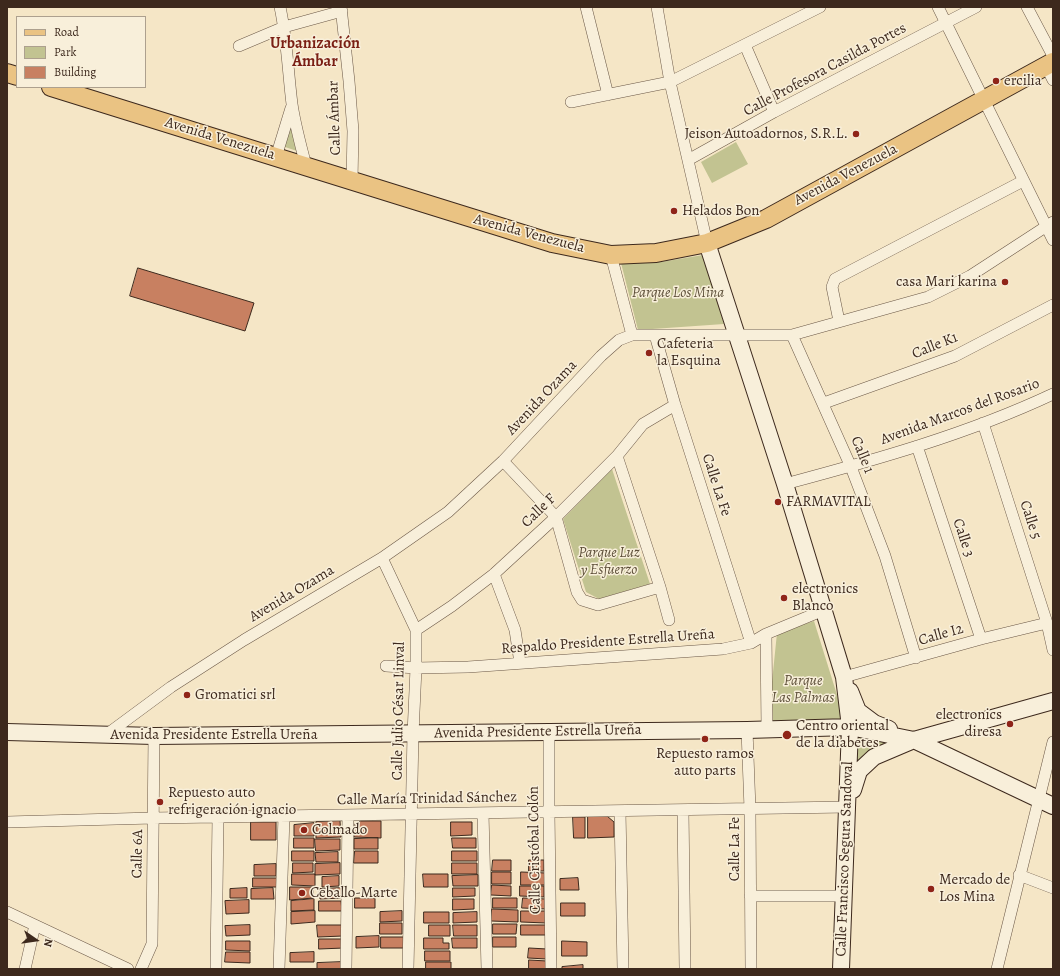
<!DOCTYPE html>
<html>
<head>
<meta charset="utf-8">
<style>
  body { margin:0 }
  #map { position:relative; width:1060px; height:976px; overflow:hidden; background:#f5e6c6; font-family:Alegreya,serif }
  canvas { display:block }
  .frame { position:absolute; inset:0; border:8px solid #3d291d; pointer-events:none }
  .legend { position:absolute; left:16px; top:16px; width:130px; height:72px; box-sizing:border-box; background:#f8efda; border:1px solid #ada08e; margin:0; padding:5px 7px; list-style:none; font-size:12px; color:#3d291d }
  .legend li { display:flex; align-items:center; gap:8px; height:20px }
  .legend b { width:20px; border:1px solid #ada08e }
  .north { position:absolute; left:16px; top:920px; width:40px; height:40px; -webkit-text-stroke:3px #f8efda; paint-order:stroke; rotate:103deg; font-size:11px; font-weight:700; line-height:16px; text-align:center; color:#3d291d }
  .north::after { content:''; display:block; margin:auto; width:14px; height:18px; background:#3d291d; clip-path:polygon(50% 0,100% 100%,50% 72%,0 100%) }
</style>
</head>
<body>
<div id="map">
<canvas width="1060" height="976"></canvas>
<div class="frame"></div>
<ul class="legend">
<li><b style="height:5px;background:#eac383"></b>Road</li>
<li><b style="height:11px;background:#c2c391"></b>Park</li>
<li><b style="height:11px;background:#c88061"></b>Building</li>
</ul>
<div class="north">N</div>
</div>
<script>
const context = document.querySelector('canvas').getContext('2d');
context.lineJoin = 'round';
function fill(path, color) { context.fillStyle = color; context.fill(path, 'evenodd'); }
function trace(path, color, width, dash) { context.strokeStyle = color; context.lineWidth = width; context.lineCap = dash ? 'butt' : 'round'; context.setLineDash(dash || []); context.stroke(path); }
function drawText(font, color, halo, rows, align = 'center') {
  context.font = font + ' Alegreya,serif'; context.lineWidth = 3; context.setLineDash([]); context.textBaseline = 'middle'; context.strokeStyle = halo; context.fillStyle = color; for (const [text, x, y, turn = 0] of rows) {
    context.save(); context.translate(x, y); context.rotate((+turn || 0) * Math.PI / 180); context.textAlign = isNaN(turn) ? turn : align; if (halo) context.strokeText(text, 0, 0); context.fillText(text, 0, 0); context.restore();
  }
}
fill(new Path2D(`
  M291,119L297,151L282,146Z
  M736,142L748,164L712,183L701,162Z
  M703,255L724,324L638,330L621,263L661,262Z
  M612,469L650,584L599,599L586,592L563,519Z
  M814,621L842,711L843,720L768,721L777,633Z
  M854,734L892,741L856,766Z`), '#c2c391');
const building = new Path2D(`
  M138,268L254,303L245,331L130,296Z
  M588,816H607L614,822V837L588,838Z
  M573,817H585V838H574Z
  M340,821L341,837L316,838V822Z
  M361,821H381V838L354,837L355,824Z
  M251,822H276V840H251Z
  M451,822H472V835L451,836Z
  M314,823V836H294V825Z
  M294,838H314V848H294Z
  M378,838V849H354V839Z
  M452,838H476V848H453Z
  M315,839H340V850L316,851Z
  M292,851H314V861H292Z
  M355,851H378V863H354Z
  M452,851H477V861H452Z
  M338,852V862H316L315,853Z
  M493,860H511V871H492Z
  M529,860H544V871H529Z
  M293,863H313V872L293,873Z
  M340,863V874L315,875V864Z
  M452,863H477V874H452Z
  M276,864V876H254V865Z
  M492,872H511V884H492Z
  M521,872L546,873L545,885H521Z
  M292,874H315V886L292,885Z
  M423,874H448V887H424Z
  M478,875V886H453L452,876Z
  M339,876V886L322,887V877Z
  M253,878H277V887H253Z
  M578,878L579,890H560V879Z
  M492,885L511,886V896L491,895Z
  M520,886H544V897L520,896Z
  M290,887H313V898L290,900Z
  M247,888V898H230V889Z
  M273,888L274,899H251V889Z
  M342,888V898L320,899L319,889Z
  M453,888H475V896L453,897Z
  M355,898H375V908H355Z
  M493,898H517V908H493Z
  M523,898L546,899V909L522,908Z
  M314,899V910L291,911V901Z
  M453,899H474V909L453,910Z
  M249,900V913L226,914L225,901Z
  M319,901H341L342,911H319Z
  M561,903H585V916H561Z
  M492,909L518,910V922L491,921Z
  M315,911V922L291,924V912Z
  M402,911V921L380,922V912Z
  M521,911H546V923L521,922Z
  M424,912H449V923H424Z
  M477,912V922L453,923V913Z
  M380,923H402V934H380Z
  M493,924H517L516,934H493Z
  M250,925V935L226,936L225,926Z
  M317,925H343V936L318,937Z
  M429,925H450V936H429Z
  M453,925H477V936H454Z
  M521,925H546V935H521Z
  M379,936V947L356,948V937Z
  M381,937H404V948H381Z
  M493,937H516V947H493Z
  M424,938H443V943H449V949H424Z
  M452,938H477V948H453Z
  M319,939H343L344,948L319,949Z
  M226,941H250V951L226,950Z
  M562,941L587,942V956H562Z
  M529,948L547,949V959L528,958Z
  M425,951H450V961H425Z
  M226,952H250V963L225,962Z
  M314,952V962H290V953Z
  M529,960L547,961V969H529Z
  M342,962V969H317V963Z
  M426,962H451V969H426Z
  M583,965V969H562V967Z`);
fill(building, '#c88061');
trace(building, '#3d291d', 1);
const minor = new Path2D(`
  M280,7C287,39 288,72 292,104C295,125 301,146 306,166
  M341,7L349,81L353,131L352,181
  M586,7L608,95
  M657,7L670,82L707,243
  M938,7L1053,240
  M1027,7L1053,56
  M745,45L774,112
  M239,46L284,27L342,11
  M1046,66L1053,80
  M571,102L670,82L820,7
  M276,157L291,108
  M688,160L774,112L976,7
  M611,255L632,335
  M839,321L832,287L835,279L1023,181
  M655,335L675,405L751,643
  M792,335L851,467L885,556L916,658
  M824,403L955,356L1053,305
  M983,423L1047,623L1053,650
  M917,446L981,639
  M617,456L660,587L669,620
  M503,461L556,517L577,592L582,600L598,605L660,587
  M785,484C875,460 968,434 1053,394
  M382,558L416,630V668L413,734L408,969
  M494,574L515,630L520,663
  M416,630L452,606L494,574L556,517L617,456L643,424L675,405
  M766,634L767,728
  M386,666L416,668L468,667L723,649L751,643L766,634L824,610
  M844,677L981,639L1047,623
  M747,730L750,809L751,969
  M549,732V812L551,969
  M106,735L171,687L244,640L382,558L448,512L503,461L601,356L619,340L632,335H792L928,297L970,276L1053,222
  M683,810L685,969
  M620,811L623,969
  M483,813L487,969
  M7,822L153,818L847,807
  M1019,875L1053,888
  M750,896H843
  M7,912L128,969
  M25,969L35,925
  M141,969L152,944L154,736
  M216,969L218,817
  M279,969L284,816
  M346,969L348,815
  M997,969L1053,742`);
const secondary = new Path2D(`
  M707,243L785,484L844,677L850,727L841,969
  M850,691L858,711L874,723L889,729
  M7,732L154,736L747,730L850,727L914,740L1053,806
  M853,790L859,771L874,757L914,740L1053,701`);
const primary = new Path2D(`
  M7,73L17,76
  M51,87L552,243L611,255L656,253L707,243L766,219L1053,62`);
trace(minor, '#6b5847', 12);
trace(secondary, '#3d291d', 18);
trace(primary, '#3d291d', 20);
trace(minor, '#f8efda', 11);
trace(secondary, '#f8efda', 16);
trace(primary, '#eac383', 18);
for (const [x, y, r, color] of [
  [996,81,4,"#8f2418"],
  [856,134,4,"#8f2418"],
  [674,211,4,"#8f2418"],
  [1005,282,4,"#8f2418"],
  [649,353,4,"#8f2418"],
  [778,502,4,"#8f2418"],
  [784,598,4,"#8f2418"],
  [187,695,4,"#8f2418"],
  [1010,724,4,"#8f2418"],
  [787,735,5,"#8f2418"],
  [705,739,4,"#8f2418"],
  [160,802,4,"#8f2418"],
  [304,830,4,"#8f2418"],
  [931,889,4,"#8f2418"],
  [302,893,4,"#8f2418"]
]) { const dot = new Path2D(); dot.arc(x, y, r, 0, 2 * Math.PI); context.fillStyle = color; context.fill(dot); trace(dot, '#f8efda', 1.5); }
drawText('15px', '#3d291d', '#f8efda', [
  ["Calle Profesora Casilda Portes",825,70,-28],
  ["Calle Ámbar",335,118,-92],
  ["Avenida Venezuela",220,139,17],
  ["Avenida Venezuela",846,175,-28],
  ["Avenida Venezuela",529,234,15],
  ["Calle K1",935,346,-22],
  ["Avenida Ozama",542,398,-47],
  ["Avenida Marcos del Rosario",960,412,-20],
  ["Calle 1",862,455,68],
  ["Calle La Fe",716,485,72],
  ["Calle F",539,511,-44],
  ["Calle 5",1030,520,72],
  ["Calle 3",963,538,72],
  ["Avenida Ozama",292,594,-31],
  ["Calle I2",941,635,-16],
  ["Respaldo Presidente Estrella Ureña",608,642,-4],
  ["Calle Julio César Linval",399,711,-89],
  ["Avenida Presidente Estrella Ureña",538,732,-1],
  ["Avenida Presidente Estrella Ureña",214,735],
  ["Calle María Trinidad Sánchez",427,799,-1],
  ["Calle La Fe",735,849,-90],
  ["Calle Cristóbal Colón",535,850,-91],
  ["Calle 6A",138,854,-89],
  ["Calle Francisco Segura Sandoval",845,859,-88]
]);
drawText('15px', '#3d291d', '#f8efda', [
  ["ercilia",1004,81],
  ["Jeison Autoadornos, S.R.L.",848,134,"right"],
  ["Helados Bon",682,211],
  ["casa Mari karina",997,282,"right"],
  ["Cafeteria",657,344],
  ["la Esquina",657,361],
  ["FARMAVITAL",786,502],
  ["electronics",792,589],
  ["Blanco",792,606],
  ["Gromatici srl",195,695],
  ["electronics",1002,715,"right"],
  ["diresa",1002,732,"right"],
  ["Centro oriental",796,726],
  ["de la diabetes",796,743],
  ["Repuesto ramos",705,754,"center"],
  ["auto parts",705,771,"center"],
  ["Repuesto auto",168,793],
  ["refrigeración ignacio",168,810],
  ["Colmado",312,830],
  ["Mercado de",939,880],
  ["Los Mina",939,897],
  ["Ceballo-Marte",310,893]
], 'left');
drawText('italic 15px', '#5e503a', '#f8efda', [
  ["Parque Los Mina",678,293],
  ["Parque Luz",609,553],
  ["y Esfuerzo",609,570],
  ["Parque",803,681],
  ["Las Palmas",803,698]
]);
drawText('bold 16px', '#7a1f14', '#f8efda', [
  ["Urbanización",315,44],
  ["Ámbar",315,62]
]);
</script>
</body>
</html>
